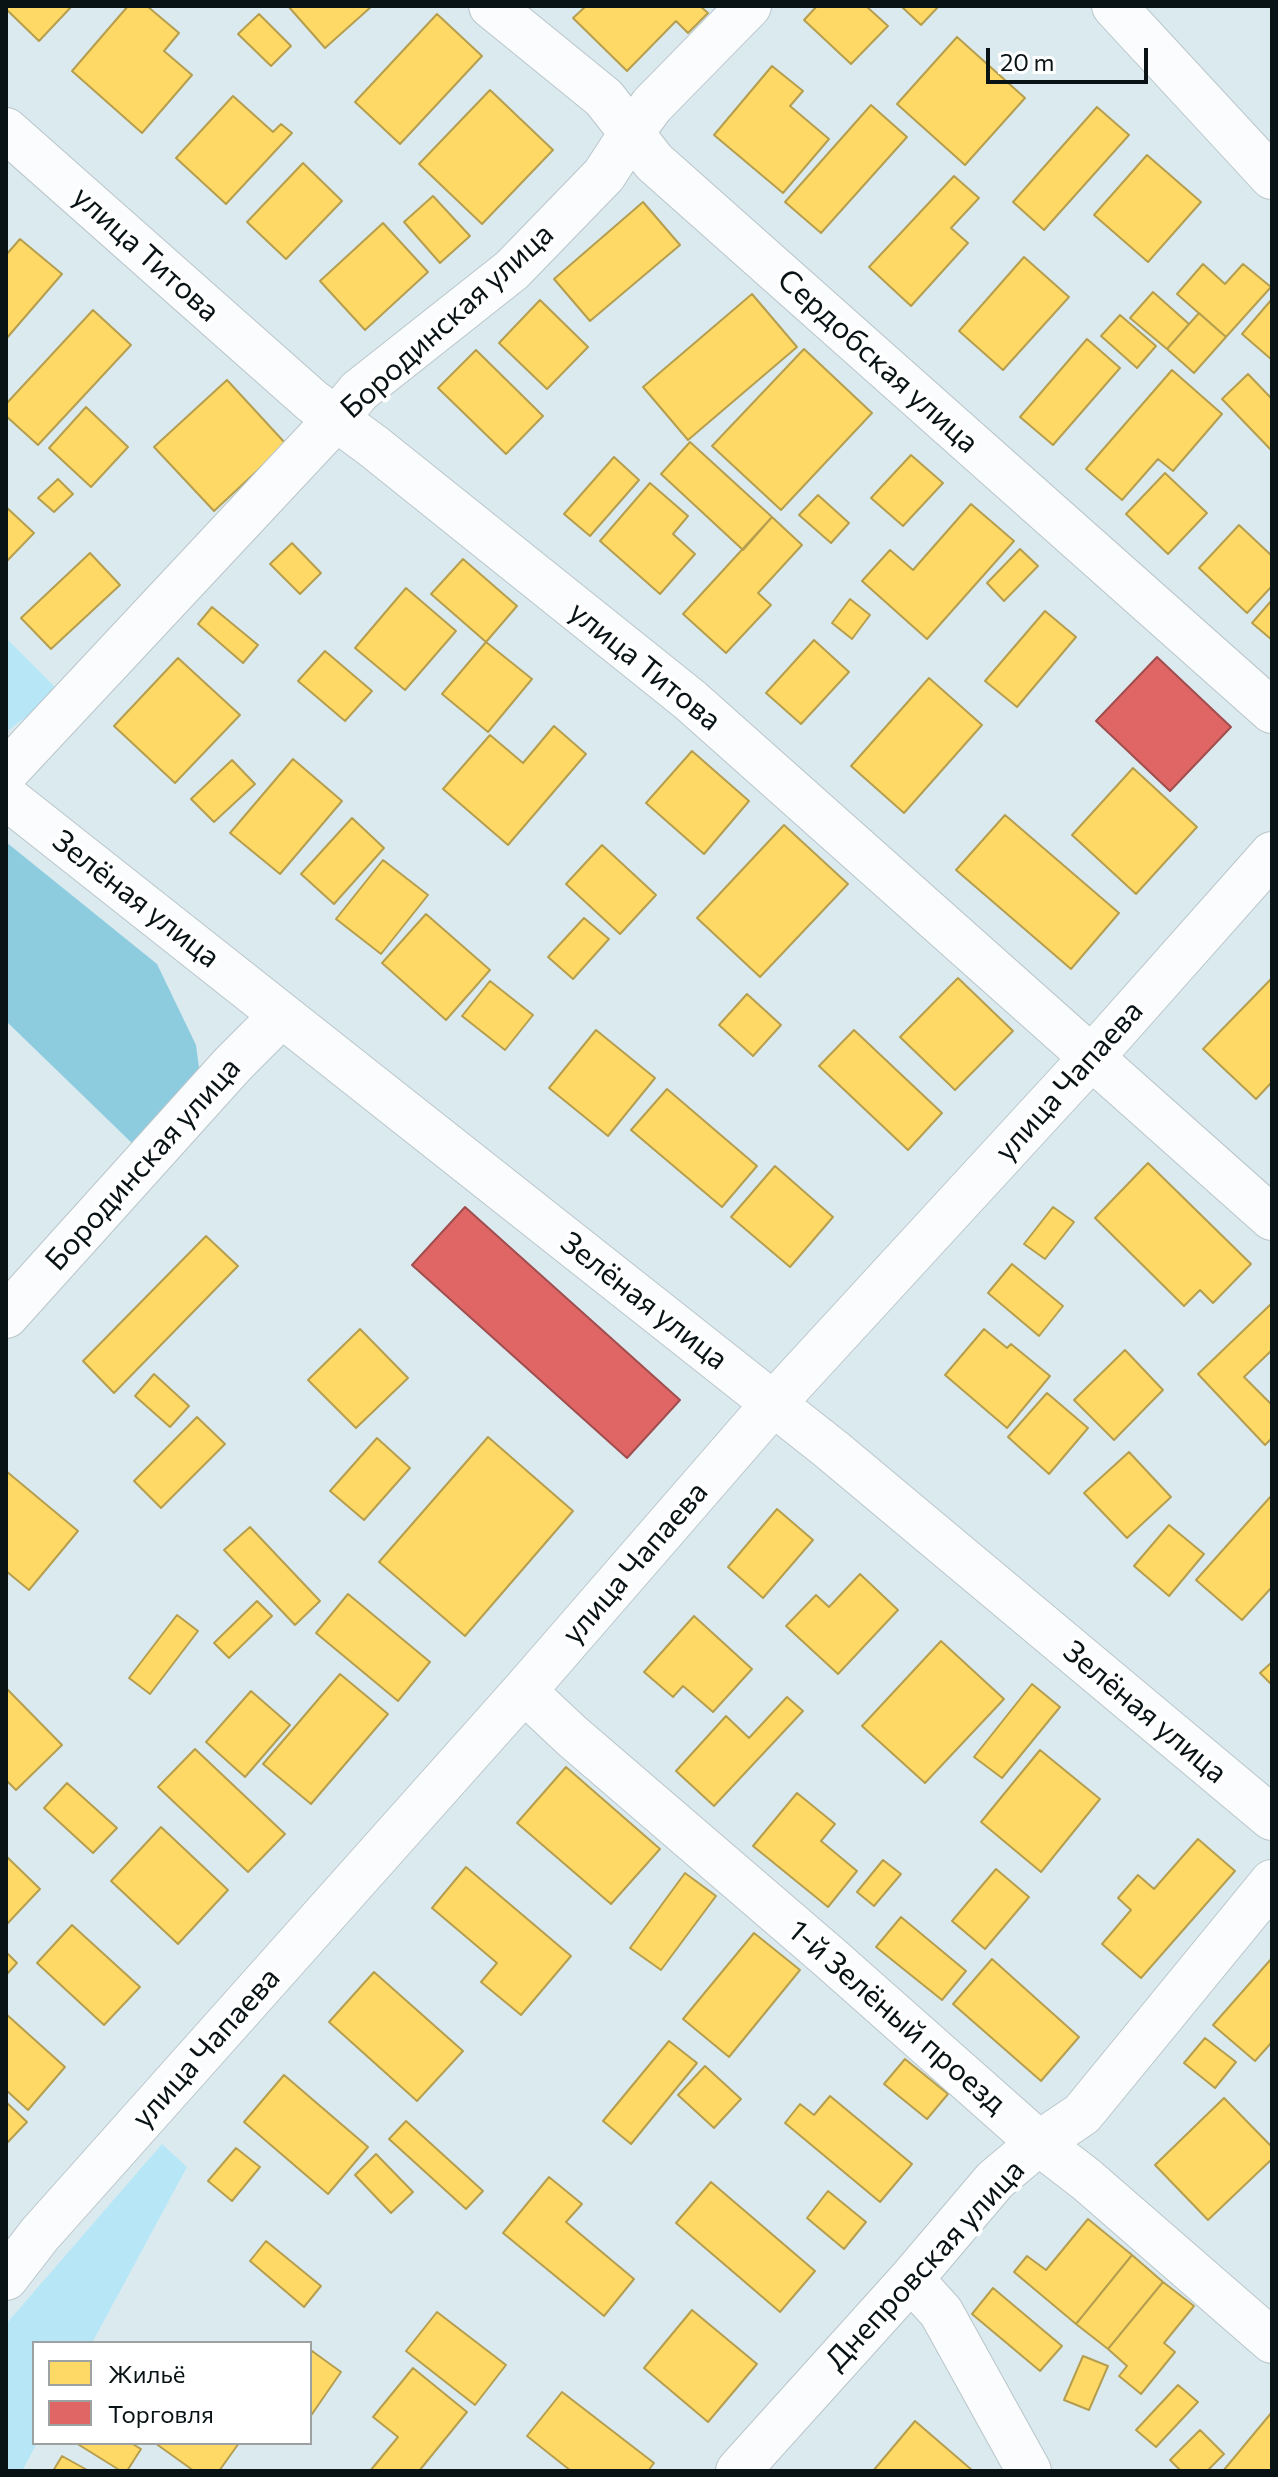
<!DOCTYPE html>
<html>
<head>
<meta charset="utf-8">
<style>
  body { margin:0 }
  #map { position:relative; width:1278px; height:2477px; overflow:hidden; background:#dbeaef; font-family:Commissioner,sans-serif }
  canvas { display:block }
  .frame { position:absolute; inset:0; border:8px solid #091316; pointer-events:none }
  .legend { position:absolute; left:32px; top:2341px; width:280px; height:104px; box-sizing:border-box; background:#fff; border:2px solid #9da1a2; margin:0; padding:10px 14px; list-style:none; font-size:24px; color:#091316 }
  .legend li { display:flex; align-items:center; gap:16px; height:40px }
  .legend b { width:40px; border:2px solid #9da1a2 }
  .scale { position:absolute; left:986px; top:48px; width:162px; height:36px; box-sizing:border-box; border:4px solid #091316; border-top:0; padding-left:10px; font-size:24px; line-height:28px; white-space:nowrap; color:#091316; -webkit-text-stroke:6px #fff; paint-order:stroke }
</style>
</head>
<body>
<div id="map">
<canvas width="1278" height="2477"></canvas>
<div class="frame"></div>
<ul class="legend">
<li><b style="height:22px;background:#ffd966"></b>Жильё</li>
<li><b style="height:22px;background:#e06666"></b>Торговля</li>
</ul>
<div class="scale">20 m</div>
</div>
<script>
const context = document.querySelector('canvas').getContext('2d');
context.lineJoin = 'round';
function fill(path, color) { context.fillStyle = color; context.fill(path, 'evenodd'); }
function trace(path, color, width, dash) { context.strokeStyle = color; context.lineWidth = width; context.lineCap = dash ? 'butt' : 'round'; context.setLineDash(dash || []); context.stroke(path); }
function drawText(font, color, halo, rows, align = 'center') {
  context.font = font + ' Commissioner,sans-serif'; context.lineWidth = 8; context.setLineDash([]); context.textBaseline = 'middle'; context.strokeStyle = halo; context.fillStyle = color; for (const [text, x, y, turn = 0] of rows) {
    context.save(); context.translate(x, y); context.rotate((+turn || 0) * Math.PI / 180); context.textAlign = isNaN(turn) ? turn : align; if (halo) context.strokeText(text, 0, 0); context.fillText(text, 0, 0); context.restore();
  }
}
fill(new Path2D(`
  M6,638L55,687L34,711L6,732Z
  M162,2144L187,2167L92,2343H34V2443H37L22,2471H6V2324Z`), '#b7e7f7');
fill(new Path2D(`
  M6,842L157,964L196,1045L200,1075L136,1147L6,1021Z`), '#8dccdf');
const homes = new Path2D(`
  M6,6H72L39,41L6,9Z
  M128,6H147L179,33L164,51L192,75L142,133L72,71Z
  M288,6H372L325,48Z
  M586,6H700L708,13L688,33L676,21L627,71L573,18Z
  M817,6H866L888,26L851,64L804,20Z
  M901,6H939L921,25Z
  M259,14L291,46L271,66L238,34Z
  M437,14L482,56L400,144L355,102Z
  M957,37L1025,98L965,165L897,104Z
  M772,66L803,91L790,106L829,139L783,193L714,135Z
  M490,90L553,150L482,224L419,164Z
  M233,96L273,132L281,124L292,133L226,204L176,158Z
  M871,105L907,137L821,233L785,202Z
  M1097,107L1129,135L1044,230L1013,202Z
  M1147,155L1201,202L1148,262L1094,215Z
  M303,163L342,201L286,259L247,222Z
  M954,176L979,198L951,228L968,243L911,306L869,267Z
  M433,196L470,236L440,263L404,222Z
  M643,202L680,245L590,321L554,279Z
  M383,223L428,272L365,330L320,281Z
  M20,239L62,274L6,339V255Z
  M1024,257L1069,297L1003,370L959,331Z
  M1203,264L1225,284L1243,264L1271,287L1226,337L1177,294Z
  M1153,292L1189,324L1167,349L1130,318Z
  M752,294L797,347L688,440L643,387Z
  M1272,299V360L1242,334Z
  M540,300L588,347L547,389L499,343Z
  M93,310L131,345L38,445L6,416V404Z
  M1199,313L1226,337L1194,373L1167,349Z
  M1120,315L1156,346L1137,368L1101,336Z
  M1087,339L1120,368L1053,445L1020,417Z
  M804,349L872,413L781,510L712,446Z
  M476,350L543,416L506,454L438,388Z
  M1172,370L1222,414L1173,471L1158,459L1122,500L1086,469Z
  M1248,374L1272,399V451L1222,399Z
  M227,380L286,444L214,511L154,447Z
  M86,407L128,447L91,487L49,448Z
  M690,442L772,517L743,550L661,474Z
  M911,455L943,483L903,526L871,498Z
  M614,457L639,480L590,536L564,514Z
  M1165,473L1207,513L1168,554L1126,514Z
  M58,479L73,494L54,512L38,498Z
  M650,483L688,516L673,534L695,554L660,594L600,541Z
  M818,495L849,523L831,543L799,515Z
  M971,504L1014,541L927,639L862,581L890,550L913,570Z
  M6,507L34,533L6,562Z
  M772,517L802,545L758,593L771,605L726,653L683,614Z
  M1239,525L1272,556V586L1247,613L1199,568Z
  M292,543L321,573L300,594L270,564Z
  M1020,549L1038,566L1004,601L987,583Z
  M90,553L120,585L51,649L21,618Z
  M463,559L517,606L486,642L431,594Z
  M406,588L456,631L405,690L355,648Z
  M850,599L870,615L852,639L832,623Z
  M1272,600V640L1252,623Z
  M212,607L258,645L243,663L198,624Z
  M1045,611L1076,637L1017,707L985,681Z
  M814,640L849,672L801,724L766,693Z
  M486,642L532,679L488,732L442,694Z
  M325,651L372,691L345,721L298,681Z
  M178,658L240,715L175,783L114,726Z
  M929,678L982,725L904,813L851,766Z
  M554,726L586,754L508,845L443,789L490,735L523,763Z
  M692,751L749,801L704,854L646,803Z
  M293,759L342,801L280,874L230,833Z
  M232,760L255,784L214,822L191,799Z
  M1133,768L1197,827L1136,894L1072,835Z
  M1005,815L1119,913L1071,969L956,870Z
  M352,818L384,848L334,904L301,874Z
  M784,825L848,884L760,977L697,918Z
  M602,845L656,895L620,934L566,884Z
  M383,860L428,895L381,954L336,919Z
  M426,914L490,970L446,1020L382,963Z
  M584,918L609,939L573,979L548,957Z
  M958,978L1013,1031L955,1090L900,1037Z
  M1272,978V1082L1256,1099L1203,1049Z
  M490,981L533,1015L505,1050L462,1016Z
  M747,994L781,1025L753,1056L719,1025Z
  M596,1030L655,1078L608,1136L549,1088Z
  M854,1030L942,1113L908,1150L819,1066Z
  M667,1089L757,1166L722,1207L631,1130Z
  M1148,1163L1251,1264L1213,1303L1200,1290L1184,1306L1095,1218Z
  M775,1166L833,1217L790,1267L731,1217Z
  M1053,1207L1074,1222L1045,1259L1024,1244Z
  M206,1236L238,1266L114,1393L83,1361Z
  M1012,1264L1063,1306L1039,1336L988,1293Z
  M1271,1304L1272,1350L1244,1377L1272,1405V1438L1265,1445L1198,1374Z
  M360,1329L408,1378L356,1428L308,1380Z
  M984,1329L1007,1348L1011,1344L1050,1376L1007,1428L945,1375Z
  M1125,1350L1163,1390L1114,1440L1074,1400Z
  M154,1374L189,1406L170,1427L135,1396Z
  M1047,1393L1088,1428L1049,1474L1008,1437Z
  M197,1417L225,1444L161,1508L134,1481Z
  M488,1437L573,1511L465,1636L379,1562Z
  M377,1438L410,1468L364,1520L330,1491Z
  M1129,1452L1171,1497L1127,1538L1084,1493Z
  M6,1471L78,1531L29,1590L6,1571Z
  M1272,1495V1587L1242,1620L1196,1580Z
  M777,1509L813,1540L763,1598L728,1567Z
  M1169,1525L1204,1554L1169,1596L1134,1566Z
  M250,1527L320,1601L295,1625L224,1550Z
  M860,1574L898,1610L838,1674L786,1626L816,1595L829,1607Z
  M348,1594L430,1662L398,1701L316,1633Z
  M257,1601L272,1616L229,1658L214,1643Z
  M177,1615L198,1631L150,1694L129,1678Z
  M694,1616L752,1669L713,1712L683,1686L673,1697L644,1672Z
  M941,1641L1004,1699L925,1783L862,1726Z
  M1272,1662V1685L1260,1673Z
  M340,1674L388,1714L311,1804L263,1764Z
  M1032,1684L1060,1707L1002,1778L974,1757Z
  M6,1688L62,1745L16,1790L6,1780Z
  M251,1691L290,1725L245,1777L206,1742Z
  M787,1697L803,1711L714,1806L676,1771L726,1716L749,1738Z
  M195,1749L285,1834L248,1872L158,1787Z
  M1040,1750L1100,1799L1041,1872L981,1822Z
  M566,1767L660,1849L611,1904L517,1823Z
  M67,1783L117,1828L93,1853L44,1808Z
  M797,1793L835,1824L821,1841L857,1871L828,1907L753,1846Z
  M161,1827L228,1890L178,1944L111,1881Z
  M1198,1839L1235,1871L1141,1978L1102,1944L1131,1910L1118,1898L1138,1875L1154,1889Z
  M6,1856L40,1889L6,1925Z
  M883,1860L901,1874L874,1906L857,1892Z
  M466,1867L571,1956L521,2015L481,1982L497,1963L432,1908Z
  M996,1869L1029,1897L985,1949L952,1921Z
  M685,1873L716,1896L661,1970L630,1948Z
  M901,1917L966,1971L942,2000L876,1947Z
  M72,1925L140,1987L104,2025L37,1963Z
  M754,1933L800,1970L729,2057L683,2019Z
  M6,1952L17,1963L6,1975Z
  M1272,1958V2042L1255,2061L1213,2025Z
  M992,1959L1079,2037L1041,2081L953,2004Z
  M374,1972L463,2051L417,2101L329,2022Z
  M6,2014L65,2067L28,2110L6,2090Z
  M1205,2038L1236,2062L1215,2088L1184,2063Z
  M669,2041L697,2063L631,2144L603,2121Z
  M905,2059L948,2094L927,2119L884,2084Z
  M705,2066L741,2099L714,2128L678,2095Z
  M284,2075L368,2147L328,2194L244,2122Z
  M830,2096L912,2164L880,2202L785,2123L800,2104L814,2115Z
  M1224,2098L1272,2147V2159L1208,2220L1155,2165Z
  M6,2102L27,2122L6,2144Z
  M406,2121L483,2191L466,2209L389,2139Z
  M236,2148L260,2167L232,2201L208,2181Z
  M376,2154L413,2192L391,2213L355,2175Z
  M549,2177L582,2204L566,2222L634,2279L604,2316L503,2233Z
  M711,2182L815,2271L780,2312L676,2223Z
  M828,2191L866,2222L844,2249L807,2218Z
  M1088,2219L1132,2255L1076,2324L1014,2272L1027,2256L1046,2270Z
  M266,2241L321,2286L304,2307L250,2261Z
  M1132,2255L1163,2282L1108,2349L1076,2324Z
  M1163,2282L1194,2306L1164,2343L1175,2352L1141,2394L1119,2376L1127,2366L1108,2349Z
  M993,2288L1062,2346L1040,2371L972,2314Z
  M692,2310L757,2364L708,2422L644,2368Z
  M437,2312L506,2365L475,2405L406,2351Z
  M312,2351L341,2372L310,2417V2355Z
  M1083,2356L1108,2366L1089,2410L1064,2400Z
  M413,2368L467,2412L419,2471H370L398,2437L373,2417Z
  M1178,2385L1198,2402L1156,2447L1136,2430Z
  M562,2392L654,2463L648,2471H571L527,2436Z
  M1272,2412V2471H1223Z
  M915,2421L973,2471H873Z
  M1200,2430L1224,2454L1207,2471H1181L1170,2460Z
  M76,2443H131L141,2449L127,2471H121Z
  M155,2443H239L219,2471H194Z
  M62,2456L89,2471H53Z`);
fill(homes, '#ffd966');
trace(homes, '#b59e4e', 2);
const shops = new Path2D(`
  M1157,657L1231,727L1170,791L1096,721Z
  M465,1207L680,1400L627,1458L412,1265Z`);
fill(shops, '#e06666');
trace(shops, '#a04d4e', 2);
const street = new Path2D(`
  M491,6L604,98L654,162L1272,711
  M1114,6L1272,177
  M6,130L312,401L373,446L690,700L1272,1218
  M6,772L337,418L359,391L512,270L604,175L632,132L652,105L749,6
  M6,797L832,1450L1272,1818
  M6,1316L233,1064L282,1015
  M524,1691L572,1736L829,1957L1039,2143L1087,2180L1272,2341
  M6,2278L40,2234L524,1691L773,1404L1092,1057L1272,854
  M911,2279L941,2312L1029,2471
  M738,2471L911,2279L995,2180L1039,2143L1082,2114L1272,1882`);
trace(street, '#b9c5ca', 46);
trace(street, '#fafcfd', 44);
drawText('30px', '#091316', '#fff', [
  ["улица Титова",146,254,42],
  ["Бородинская улица",447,321,-42],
  ["Сердобская улица",878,361,42],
  ["улица Титова",645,666,39],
  ["Зелёная улица",136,899,38],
  ["улица Чапаева",1069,1081,-48],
  ["Бородинская улица",143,1164,-48],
  ["Зелёная улица",644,1301,38],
  ["улица Чапаева",635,1563,-49],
  ["Зелёная улица",1145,1712,40],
  ["1-й Зелёный проезд",897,2017,41],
  ["улица Чапаева",206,2048,-48],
  ["Днепровская улица",925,2265,-47]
]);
</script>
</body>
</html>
